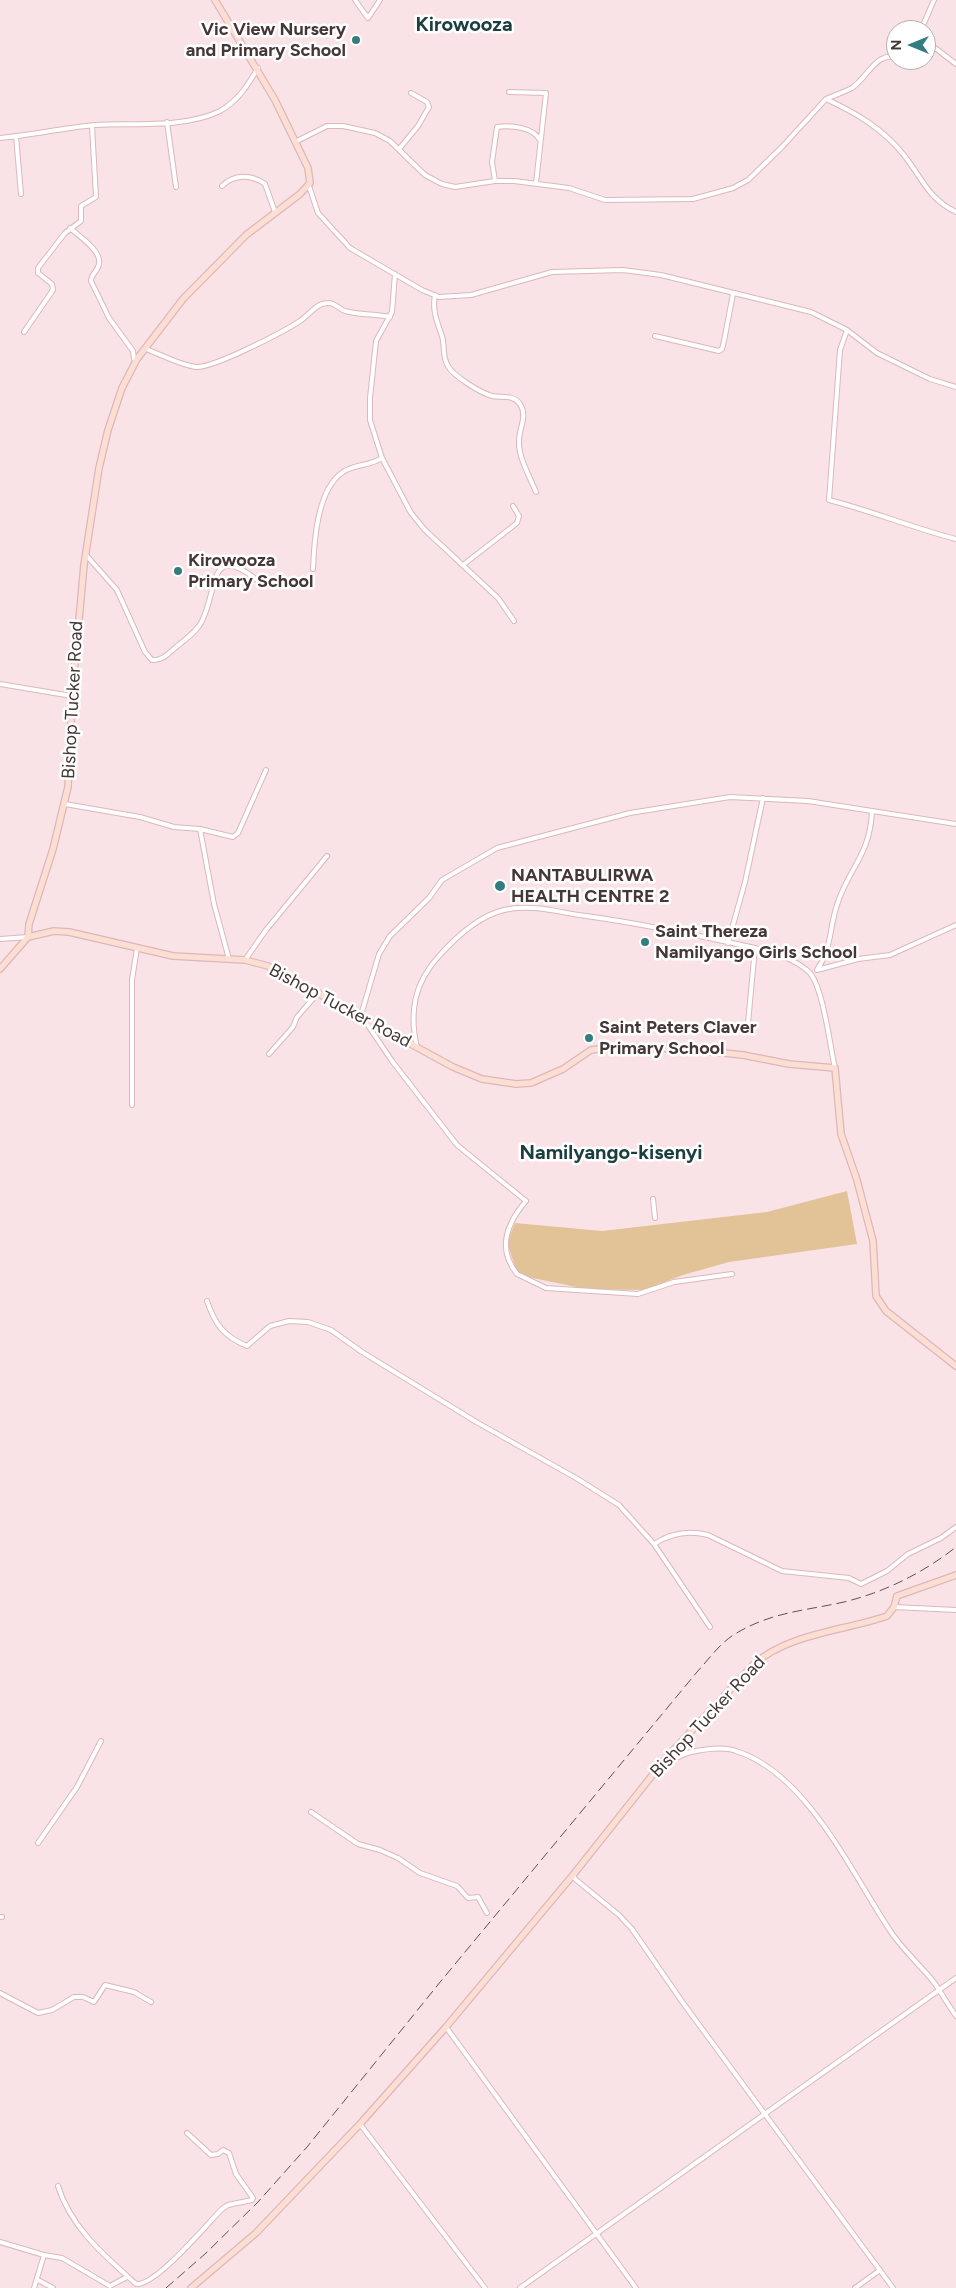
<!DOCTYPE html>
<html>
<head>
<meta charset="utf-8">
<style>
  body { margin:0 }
  #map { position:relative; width:956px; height:2288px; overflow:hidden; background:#fae3e6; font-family:Figtree,sans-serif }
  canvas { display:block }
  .north { position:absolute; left:886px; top:20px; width:50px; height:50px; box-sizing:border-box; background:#fff; border:1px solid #b5afaf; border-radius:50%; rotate:270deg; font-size:14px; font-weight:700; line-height:20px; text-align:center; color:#453638 }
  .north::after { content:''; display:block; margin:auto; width:18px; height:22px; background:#337c80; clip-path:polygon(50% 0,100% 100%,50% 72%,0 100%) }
</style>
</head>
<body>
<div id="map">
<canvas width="956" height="2288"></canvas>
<div class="north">N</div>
</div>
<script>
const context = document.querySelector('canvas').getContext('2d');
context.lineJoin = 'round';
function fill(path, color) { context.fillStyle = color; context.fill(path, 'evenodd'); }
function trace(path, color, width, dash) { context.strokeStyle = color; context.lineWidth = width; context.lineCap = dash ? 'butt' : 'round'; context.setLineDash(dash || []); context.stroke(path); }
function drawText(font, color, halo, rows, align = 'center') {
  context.font = font + ' Figtree,sans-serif'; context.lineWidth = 5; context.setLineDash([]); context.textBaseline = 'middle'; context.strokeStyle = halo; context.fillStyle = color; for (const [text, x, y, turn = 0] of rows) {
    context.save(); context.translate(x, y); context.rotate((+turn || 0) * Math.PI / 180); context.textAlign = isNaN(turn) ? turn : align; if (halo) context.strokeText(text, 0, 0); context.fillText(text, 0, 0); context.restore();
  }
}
fill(new Path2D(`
  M847,1191L857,1244L729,1262L683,1275L644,1290L586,1289L518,1275L507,1243L515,1223L602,1231L767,1212Z`), '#e2c397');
const minor = new Path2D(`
  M355,0L368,18L380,0
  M921,30L934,0
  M926,41L956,64
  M509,92L546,93L536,183
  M826,99C835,95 844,92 852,88C867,78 876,52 896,57
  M167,122L176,187
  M16,136L21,194
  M0,138C32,135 63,128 95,125C133,123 186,128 220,111C238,101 248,85 258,68
  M295,142L327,126H343L375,133L390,141L425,175L442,184L455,187L495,181H514L569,188L605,200L693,199L733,188L748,180L781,148L826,99C856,113 882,128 903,154C922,177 927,198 956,212
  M399,149L418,126L429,107L427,102L411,93
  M495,181L492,162L497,127C511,125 533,127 540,140
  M222,186C234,174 251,174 265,184L275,212
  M309,186L318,213L350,248L422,290L439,297L471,295L552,272L623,270L661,275L811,312L847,330L877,353L930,379L956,387
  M70,228C79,236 102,251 99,264C98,271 91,274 91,281L109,318L133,351L134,359
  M395,274L392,312L376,341L370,398V420L382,458L411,513L425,530L498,598L514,621
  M435,295C432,311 437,321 442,336C445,346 442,357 448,366C453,376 481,393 492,396C502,398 513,394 520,404C528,416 519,428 519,441C518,457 530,477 536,492
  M847,330L840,350L829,500C872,511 913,528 956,539
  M24,332L53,290L52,284L38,273V268L65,233L81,221V206L96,197L92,126
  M655,336L719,351L722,349L724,341L733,294
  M146,349C162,355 180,365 196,367C214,368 283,332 300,321C309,315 316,303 328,303C334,302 339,309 345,311C359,315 375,314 390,317
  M86,555L117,590L145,652L152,660C162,661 168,654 175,648C184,640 197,632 202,621C219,586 208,538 263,585
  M463,565L517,523L519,516L513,506
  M313,569C314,542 317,489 343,472C354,464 370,466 382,458
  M0,684L72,696
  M65,804L140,817L174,827L200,829L233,837L238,833L266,770
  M200,829L214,904L229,959
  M0,939L28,937
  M728,943L745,882L763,798
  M245,960L266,930L327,856
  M817,970C832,948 829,929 837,905C849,867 870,856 872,811
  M817,970L858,959L890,955L956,925
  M748,1023L755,948
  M417,1048C409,1012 414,983 439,956C456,937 478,916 504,910C528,904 554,911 579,915C638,923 697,935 755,948C774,953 793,958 808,971C823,984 830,1047 835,1068
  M269,1054L293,1027L297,1017L319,992
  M132,1105V980L137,948
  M653,1199L655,1218
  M732,1274L674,1282L638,1294L546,1288L517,1274C497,1249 507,1223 526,1201L457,1145L392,1061L361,1015L379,954L390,936L429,898L442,880L497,848L630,813L730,797L808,801L956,824
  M207,1301C215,1324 223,1336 247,1346L270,1326L289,1321L308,1322L331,1330L362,1352L478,1423L576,1478L619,1505L654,1544L710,1627
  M654,1544C671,1533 688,1530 708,1535L782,1571L849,1578L861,1584L887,1571L908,1554L941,1538L956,1527
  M894,1607L956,1610
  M666,1758C674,1761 683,1754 691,1752C705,1749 723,1746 736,1751C807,1773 852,1874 891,1932C903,1950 920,1965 933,1981C941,1992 948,2005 956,2016
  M311,1812L358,1844L380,1850L398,1858L420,1873L457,1886L468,1898L478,1897L487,1913
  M38,1843L77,1787L101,1741
  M573,1875L575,1879L619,1915L632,1929L683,2003L893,2288
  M0,1917H2
  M0,1993L38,2013L52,2010L74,1997H83L94,2002L105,1985L134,1992L151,2002
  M446,2027L636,2288
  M360,2124L485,2288
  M58,2186C71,2228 105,2256 136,2284C155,2287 208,2223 222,2209L228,2205L252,2200L253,2198L236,2174L229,2153L223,2150L218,2154L211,2155L187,2133
  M0,2242L44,2255L62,2258L110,2286L127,2277
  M38,2280L53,2288
  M34,2288L44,2255
  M520,2288L956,1978
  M855,2288L880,2270`);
const secondary = new Path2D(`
  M28,937L54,931L69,932L173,956L245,960L268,966L453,1067L482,1079L516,1084L531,1083L563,1069L591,1050L615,1047L686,1049L743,1055L789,1064L835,1068L841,1134L857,1180L873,1241L876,1296L886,1311L956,1366
  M28,937L29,924L53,849L68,787L72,696L84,565L99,468L108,430L122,388L137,359L183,299L246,235L300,194L310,183L308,168L275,100L215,0
  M0,969L28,937
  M191,2288L256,2233L360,2124L446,2027L573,1875L666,1758L754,1664C790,1633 844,1631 887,1616L894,1607L897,1596L956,1575`);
trace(minor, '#dcb7bc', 6);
trace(secondary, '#dcb7bc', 8);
trace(minor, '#fff', 4);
trace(secondary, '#fcded2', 5.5);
trace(new Path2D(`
  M166,2288L205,2254L258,2202L307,2147L441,1981L697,1672C709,1659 720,1643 735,1634C771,1612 804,1611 844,1602C885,1592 923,1573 956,1547`), '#605052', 1, [10, 5]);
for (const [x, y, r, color] of [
  [356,40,5,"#337c80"],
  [178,571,5,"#337c80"],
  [500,886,6,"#337c80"],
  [645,942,5,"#337c80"],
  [589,1038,5,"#337c80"]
]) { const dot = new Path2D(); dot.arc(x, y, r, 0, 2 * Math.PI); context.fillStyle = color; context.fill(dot); trace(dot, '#fff', 2); }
drawText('bold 18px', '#453638', '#fff', [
  ["Vic View Nursery",346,30,"right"],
  ["and Primary School",346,51,"right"],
  ["Kirowooza",188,561],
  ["Primary School",188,582],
  ["NANTABULIRWA",511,876],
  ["HEALTH CENTRE 2",511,897],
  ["Saint Thereza",655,932],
  ["Namilyango Girls School",655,953],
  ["Saint Peters Claver",599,1028],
  ["Primary School",599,1049]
], 'left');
drawText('18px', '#453638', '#fff', [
  ["Bishop Tucker Road",73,700,-87],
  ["Bishop Tucker Road",340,1006,28],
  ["Bishop Tucker Road",708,1717,-47]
]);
drawText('bold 20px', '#1b3e3f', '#fff', [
  ["Kirowooza",464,25],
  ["Namilyango-kisenyi",611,1153]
]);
</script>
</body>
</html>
